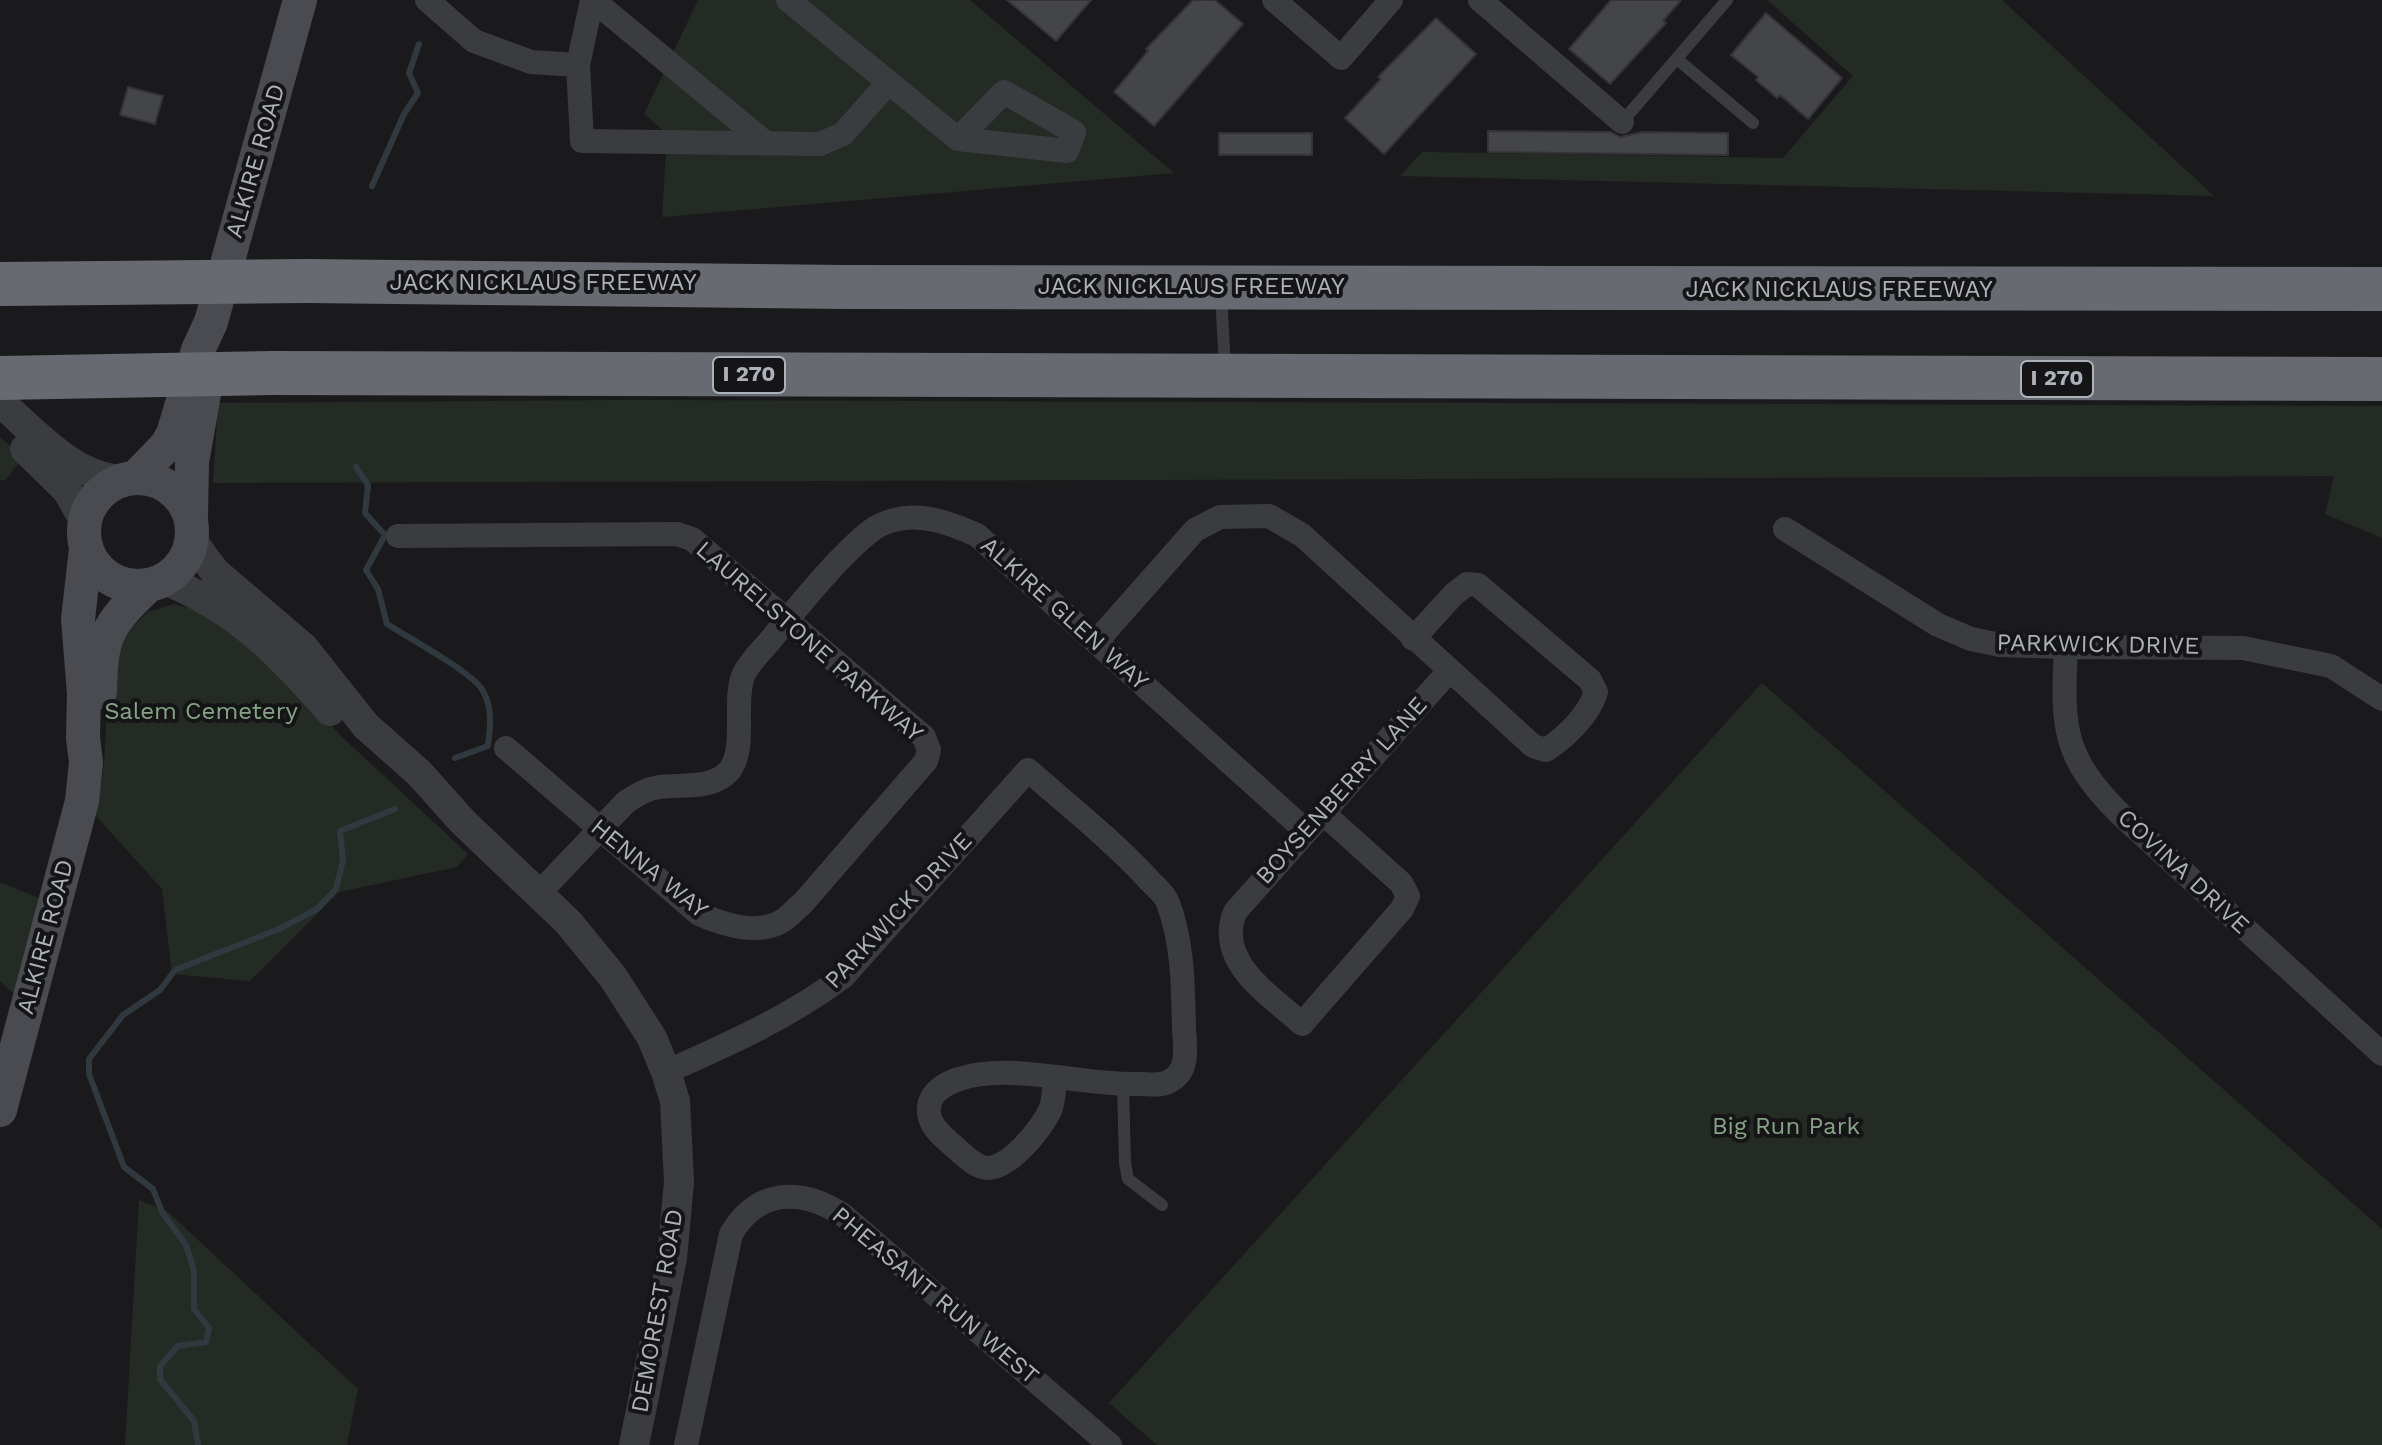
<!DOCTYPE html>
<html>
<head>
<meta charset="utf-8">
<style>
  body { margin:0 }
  canvas { display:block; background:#1a1a1c }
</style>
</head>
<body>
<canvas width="2382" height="1445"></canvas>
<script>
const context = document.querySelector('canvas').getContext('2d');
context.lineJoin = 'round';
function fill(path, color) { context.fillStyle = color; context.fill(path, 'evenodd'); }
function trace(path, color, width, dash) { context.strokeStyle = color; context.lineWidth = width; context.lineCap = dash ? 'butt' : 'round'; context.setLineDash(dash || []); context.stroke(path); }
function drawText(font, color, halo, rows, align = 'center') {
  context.font = font + ' "Work Sans",sans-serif'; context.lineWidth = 8; context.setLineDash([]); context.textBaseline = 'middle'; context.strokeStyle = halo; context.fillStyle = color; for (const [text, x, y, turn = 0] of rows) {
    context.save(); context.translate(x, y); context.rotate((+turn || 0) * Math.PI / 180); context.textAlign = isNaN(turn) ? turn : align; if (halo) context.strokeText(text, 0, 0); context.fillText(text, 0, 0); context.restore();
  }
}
fill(new Path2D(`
  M698,0H970L1174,173L662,217L667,134L644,114Z
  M1767,0H2002L2214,196L1400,176L1422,152L1783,158L1853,76Z
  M625,400L2382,406V538L2325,514L2334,476L213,483L218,403Z
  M0,437L23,457L6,480H0Z
  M174,604L213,614L259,648L340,735L468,854L457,867L339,892L250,981L172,974L162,889L96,816L104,763L109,674L123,636L148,612Z
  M1762,683L2382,1229V1445H1157L1109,1403Z
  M0,882L41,899L16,996L0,981Z
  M139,1200L168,1212L358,1389L347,1445H125Z`), '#242b24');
trace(new Path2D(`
  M372,186L404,114L418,93L409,73L419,44
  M356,467L368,485L365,513L385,535L366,570L378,589L387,624C407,637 474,673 483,691C493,709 490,727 488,746L455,758
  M198,1445L194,1421L160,1379V1366L178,1346L206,1342L209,1328L194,1309V1271L186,1245L162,1212L153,1189L124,1167L89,1074V1059L123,1015L160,990L175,970L279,929L317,909L336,889L343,860L340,831L395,809`), '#30393f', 6);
const building = new Path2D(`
  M1007,0H1091L1056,41Z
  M1193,0H1215L1243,24L1154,126L1114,92L1148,51L1146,49Z
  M1611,0H1681L1663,21L1666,23L1610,84L1569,49Z
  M1766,13L1842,78L1808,119L1780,95L1777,98L1756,80L1758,77L1731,55Z
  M1436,18L1476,54L1384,154L1345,118L1381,79L1378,77Z
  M128,87L163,96L155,124L120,115Z
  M1488,131L1611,132L1620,137L1643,132L1728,133V155L1488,152Z
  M1219,133H1312V155H1219Z`);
fill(building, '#444548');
trace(building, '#343437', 2);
trace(new Path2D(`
  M1677,59L1753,123
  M1622,122L1727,0
  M1221,294L1225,368
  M1123,1085L1125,1163L1128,1179L1162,1205`), '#3b3c40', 12);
trace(new Path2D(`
  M427,0L474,41L531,62L578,65L592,0
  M593,0L767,144
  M788,0L958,139L1067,151L1074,132L1004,92L958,139
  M1274,0L1341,58L1391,0
  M1480,0L1622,122
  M578,65L582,141L820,144L843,134L888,83
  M1785,529L1938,625L1971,639L2000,645L2066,647L2243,648L2331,666L2382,699
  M398,536L677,534L692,539L924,737L929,750L926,761L802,904C795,909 789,917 782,921C758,936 722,924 699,914L506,748
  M1096,642L1195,530L1220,517L1269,516L1302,535L1533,746L1546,750C1566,737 1589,715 1596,692L1590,680L1478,585L1467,584L1454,594L1413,639
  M2066,647C2062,727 2062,756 2120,814L2382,1054
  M1323,813L1401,883L1408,896L1402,909L1302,1024C1269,994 1215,962 1235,912L1449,671
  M539,893L626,802C637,795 646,789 659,787C681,784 712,790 729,771C747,750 733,703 743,676C748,664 760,652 769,642C797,608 838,556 872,530C878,525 887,522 894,520C922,512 952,524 977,535L1306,831
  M666,1072C729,1044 788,1018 843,977L1028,770C1069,806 1112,840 1149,880C1155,887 1165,894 1168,903C1183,943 1183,986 1184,1028C1185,1048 1190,1072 1168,1082C1160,1086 1148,1084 1139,1084C1090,1085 1042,1071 994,1073C968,1074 921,1084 930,1118C934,1131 948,1141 958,1150C965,1156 972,1164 982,1167C1005,1175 1043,1128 1051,1108C1054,1099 1054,1087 1055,1078
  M686,1445L731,1234C758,1188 802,1188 843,1215L1110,1445`), '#3b3c40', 24);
trace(new Path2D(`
  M0,402C36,433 73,478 124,480
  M25,449L67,490L85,522
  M192,541L215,572L304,648L366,726L419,773L463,822L568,922L613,977L652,1038L666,1072L675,1101L679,1182L672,1258L634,1445
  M165,580C237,609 280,654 330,711`), '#3b3c40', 30);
trace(new Path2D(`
  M84 532a54 54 0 1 1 108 0a54 54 0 1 1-108 0Z
  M135,478L166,446L173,434L198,350L211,322L300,0
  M191,516L192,462L204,394
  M100,692C101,635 107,625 148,586
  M0,1110L82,801L86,762L83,738L84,694L78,619L86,549`), '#494b50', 34);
trace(new Path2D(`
  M306,281L846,287L2382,289
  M0,284L104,283
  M273,373L2382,379`), '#676a71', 44);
trace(new Path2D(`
  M104,283L306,281
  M0,378L273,373`), '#676a71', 44);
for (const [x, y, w] of [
  [749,375,72],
  [2057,379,72]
]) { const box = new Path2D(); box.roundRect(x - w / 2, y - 18, w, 36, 6); context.fillStyle = '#151517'; context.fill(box); trace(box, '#adb2ba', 2); }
drawText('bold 22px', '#adb2ba', null, [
  ["I 270",749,375],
  ["I 270",2057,379]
]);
drawText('24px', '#adb2ba', '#151517', [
  ["ALKIRE ROAD",256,161,-74],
  ["JACK NICKLAUS FREEWAY",543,283],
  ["JACK NICKLAUS FREEWAY",1191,287],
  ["JACK NICKLAUS FREEWAY",1839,290],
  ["ALKIRE GLEN WAY",1064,614,42],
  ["LAURELSTONE PARKWAY",809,642,41],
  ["PARKWICK DRIVE",2098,645,1],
  ["BOYSENBERRY LANE",1342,791,-48],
  ["HENNA WAY",649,869,39],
  ["COVINA DRIVE",2183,872,43],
  ["PARKWICK DRIVE",899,911,-47],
  ["ALKIRE ROAD",46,937,-75],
  ["PHEASANT RUN WEST",935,1296,40],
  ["DEMOREST ROAD",658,1311,-80]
]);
drawText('24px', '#86a386', '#151517', [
  ["Salem Cemetery",201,712],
  ["Big Run Park",1786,1127]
]);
</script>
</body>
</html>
